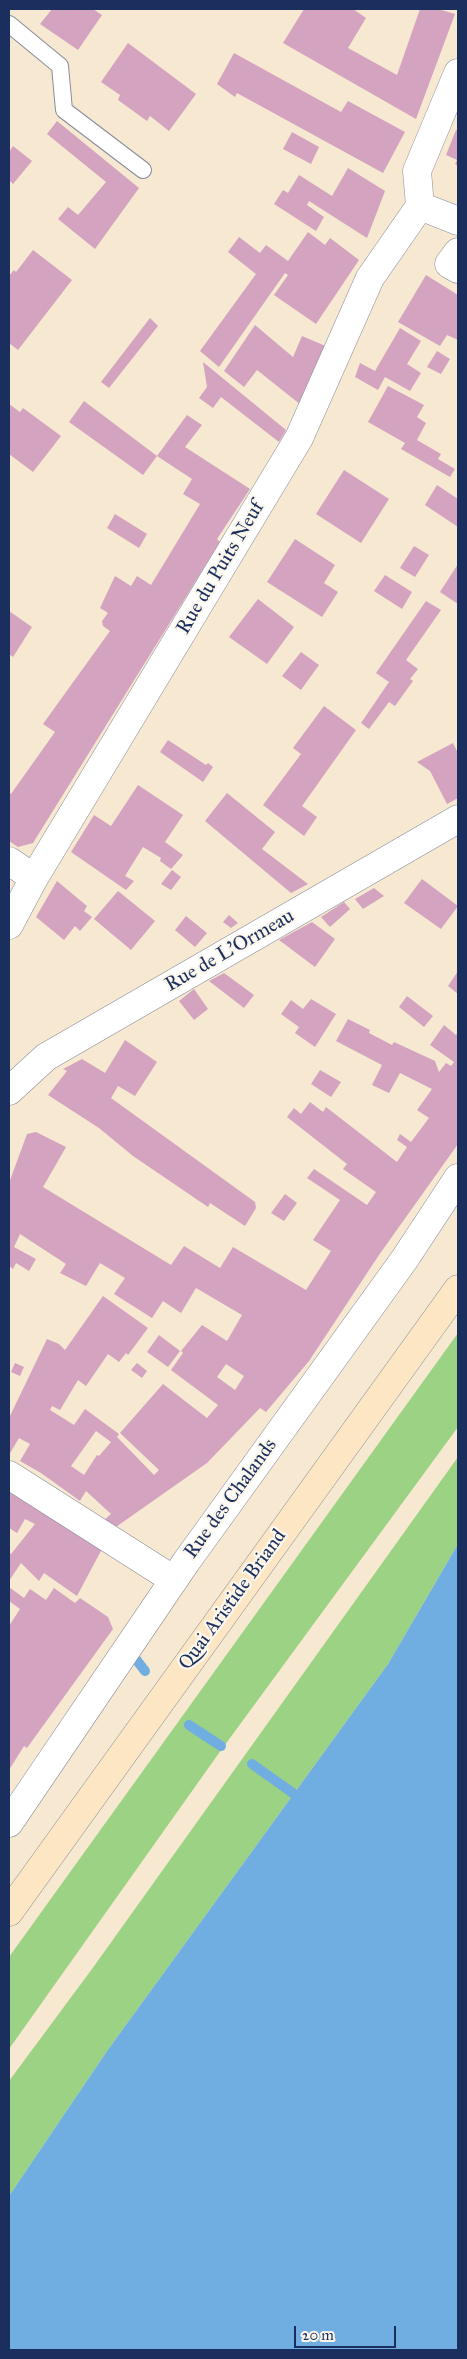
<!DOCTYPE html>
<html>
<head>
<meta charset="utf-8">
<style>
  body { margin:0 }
  #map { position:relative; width:467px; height:2359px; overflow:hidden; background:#f6e8d1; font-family:"IM FELL Great Primer",serif }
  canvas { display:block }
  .frame { position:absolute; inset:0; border:10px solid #1b2f5e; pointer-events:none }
  .scale { position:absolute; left:294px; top:2326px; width:102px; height:22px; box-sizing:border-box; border:2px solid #1b2f5e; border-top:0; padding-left:6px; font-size:15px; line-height:18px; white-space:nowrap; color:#1b2f5e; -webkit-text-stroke:4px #fbf7ec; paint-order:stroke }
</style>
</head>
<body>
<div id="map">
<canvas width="467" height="2359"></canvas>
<div class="frame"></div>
<div class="scale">20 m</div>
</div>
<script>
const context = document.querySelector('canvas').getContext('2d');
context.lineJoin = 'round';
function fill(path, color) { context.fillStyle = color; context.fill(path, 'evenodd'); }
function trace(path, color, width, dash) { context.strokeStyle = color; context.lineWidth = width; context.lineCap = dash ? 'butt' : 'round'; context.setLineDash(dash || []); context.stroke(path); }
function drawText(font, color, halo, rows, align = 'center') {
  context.font = font + ' "IM FELL Great Primer",serif'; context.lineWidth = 4.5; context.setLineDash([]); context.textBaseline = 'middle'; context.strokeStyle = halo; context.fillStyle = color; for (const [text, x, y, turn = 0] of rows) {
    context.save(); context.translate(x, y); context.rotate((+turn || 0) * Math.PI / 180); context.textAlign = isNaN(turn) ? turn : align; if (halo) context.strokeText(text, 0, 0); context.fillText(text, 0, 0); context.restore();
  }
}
fill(new Path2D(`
  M458,1333V1427L219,1753L9,2049V1957Z
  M458,1457V1544L388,1664L107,2051L9,2196V2081L92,1969Z`), '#9cd283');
fill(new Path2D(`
  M458,1544V2350H9V2196L107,2051L388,1664Z`), '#70aee2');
trace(new Path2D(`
  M135,1658L145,1671
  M189,1725L221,1746
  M252,1764L304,1801`), '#70aee2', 10);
fill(new Path2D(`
  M52,9H93L102,15L78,50L40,24Z
  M304,9H353L366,18L348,48L397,75L420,9H438L455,14L416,119L283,43Z
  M128,43L196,94L169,131L150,116L147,121L118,100L120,95L101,82Z
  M234,53L341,112L348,101L405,132L383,173L237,93L235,97L217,84Z
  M57,121L139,188L95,249L58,219L68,207L78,215L106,182L47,134Z
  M456,130L458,131V166L455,164L457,160L446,155Z
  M292,132L319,147L311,164L283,149Z
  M13,146L32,161L13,184L9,180V152Z
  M348,168L385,191L367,238L309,201L307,205L324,217L316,231L274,204L283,190L288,193L299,175L332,196Z
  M308,232L325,245L330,238L359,260L316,324L274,295L288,275L285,273L219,367L200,351L256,274L228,252L239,237L260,253L266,245L288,261Z
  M33,250L72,280L18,350L9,343V276L14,270L16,272Z
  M426,275L458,295V340L447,335L440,346L398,322Z
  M150,318L158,326L109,388L101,382Z
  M255,325L293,357L302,336L328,347L301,405L257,370L244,387L224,371Z
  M400,328L421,341L407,364L421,373L410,391L385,377L378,390L355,377L360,363L375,371Z
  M437,351L450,359L441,374L427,367Z
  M203,362L286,430L279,442L221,397L213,408L199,398L207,387Z
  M388,386L424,405L417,417L426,423L417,440L441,454L438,459L455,469L450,477L401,449L405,443L368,422Z
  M84,401L157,456L143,475L69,422Z
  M9,404L20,412L23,408L61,436L33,472L9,454Z
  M187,415L202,425L185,447L250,489L217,539L220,542L33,843L18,847L9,841V792L11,794L55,732L43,724L110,631L103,626L102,621L108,613L100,608L115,576L131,586L137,576L151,585L200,504L183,494L192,479L157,456Z
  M344,470L389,499L361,543L316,514Z
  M437,485L458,499V527L425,505Z
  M115,514L147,534L139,548L107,528Z
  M295,539L335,565L324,583L338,592L322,617L267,582Z
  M414,546L429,555L415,577L400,568Z
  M458,564V604L440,592Z
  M385,575L412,592L402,609L374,591Z
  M258,599L294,627L267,664L229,637Z
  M426,601L441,610L406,660L418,669L410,679L413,681L395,706L389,702L369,729L361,723L389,682L376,673Z
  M9,611L32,627L13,657L9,654Z
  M301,652L319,665L301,690L282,676Z
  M324,706L356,730L302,806L317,817L304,836L263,805L301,754L293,748Z
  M168,740L206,765L208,763L213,767L203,782L160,752Z
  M453,743L458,753V798L447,804L430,771L417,762Z
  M138,785L183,815L165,842L183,855L171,869L160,861L161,858L143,847L125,876L134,881L126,890L71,852L94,815L111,826Z
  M227,793L275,832L262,849L308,884L291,893L205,821Z
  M172,870L181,877L171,890L161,884Z
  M422,879L458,906L441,929L404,903Z
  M57,881L87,906L84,911L92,917L80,931L75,926L64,940L36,917Z
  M374,888L384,896L363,909L355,899Z
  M118,891L155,921L131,950L94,919Z
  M344,902L350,909L330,927L321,917Z
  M229,915L238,923L231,928L223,922Z
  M186,916L207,933L195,947L175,930Z
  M312,922L335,939L315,967L279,940Z
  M458,971V994L448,986Z
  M224,973L254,995L244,1008L209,981Z
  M194,989L208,1009L194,1020L179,1001Z
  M407,996L433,1016L424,1027L399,1007Z
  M311,999L336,1014L315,1047L295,1033L299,1027L281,1014L291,1000L303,1009Z
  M348,1019L370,1030L369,1033L392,1045L394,1042L435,1061L439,1072L446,1063L451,1066L454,1062L430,1045L444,1025L456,1035L458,1032V1144L379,1255L309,1361L266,1412L260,1408L207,1463L113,1529L103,1521L111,1514L86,1491L80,1501L41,1473L20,1461L30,1444L19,1438L9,1455V1418L47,1339L59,1344L65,1350L103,1296L148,1328L128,1355L126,1353L119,1362L108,1354L86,1386L78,1380L60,1410L52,1406L50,1410L74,1425L85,1409L119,1434L117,1437L154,1475L159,1470L120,1433L163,1384L207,1418L218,1405L171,1370L183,1353L181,1351L202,1325L227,1341L242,1315L196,1288L181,1313L163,1301L152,1318L114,1294L125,1278L100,1263L86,1286L60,1273L66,1264L20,1234L14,1247L36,1259L29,1271L16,1263L13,1269L9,1266V1183L27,1134L36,1132L66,1147L43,1187L171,1265L184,1246L220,1268L233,1247L306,1290L331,1251L313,1240L340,1200L307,1178L314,1169L367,1205L376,1192L343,1169L347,1164L287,1117L294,1108L301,1114L310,1102L323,1112L326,1107L397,1162L407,1147L397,1140L400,1134L411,1142L429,1118L417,1110L432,1089L400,1073L389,1093L372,1085L382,1065L336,1041ZM226,1364L244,1376L235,1390L217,1377ZM96,1431L111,1442L99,1456L97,1455L84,1475L71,1466Z
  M125,1040L157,1062L135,1096L118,1086L111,1098L255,1202L256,1208L245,1226L210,1203L208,1207L133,1156L99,1128L48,1095L67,1071L63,1069L82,1059L105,1073Z
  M320,1070L341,1082L331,1097L311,1084Z
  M285,1194L297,1203L284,1221L271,1213Z
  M159,1335L180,1351L168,1367L147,1352Z
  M15,1363L24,1367L20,1376L11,1372Z
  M137,1363L147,1371L142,1378L131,1370Z
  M9,1488L103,1547L77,1596L44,1573L39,1581L21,1563L9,1581V1552L11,1554L35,1524L25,1519L17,1533L9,1528Z
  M9,1587L24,1598L30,1589L46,1600L54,1588L75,1603L80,1598L108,1617L113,1629L27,1748L24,1746L9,1770V1626L20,1609L9,1601Z`), '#d4a3c0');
const service = new Path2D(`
  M9,24L60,66L64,110L143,170`);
const minor = new Path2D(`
  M458,73L417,171L420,206L458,221
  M458,252L449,264L458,269
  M9,861L34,878
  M9,925L34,878L299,438L370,278L420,206
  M9,1091L46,1057L458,819
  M9,1475L174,1580
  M9,1823L186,1562L404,1260L458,1178`);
const secondary = new Path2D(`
  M9,1912L458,1289`);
trace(service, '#888c98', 18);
trace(minor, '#888c98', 29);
trace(secondary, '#888c98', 29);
trace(service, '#fff', 16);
trace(minor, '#fff', 28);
trace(secondary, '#fce6c4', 28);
drawText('20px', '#1b2f5e', '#fbf7ec', [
  ["Rue du Puits Neuf",221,568,-59],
  ["Rue de L'Ormeau",230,951,-30],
  ["Rue des Chalands",231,1499,-54],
  ["Quai Aristide Briand",233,1600,-54]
]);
</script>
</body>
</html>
